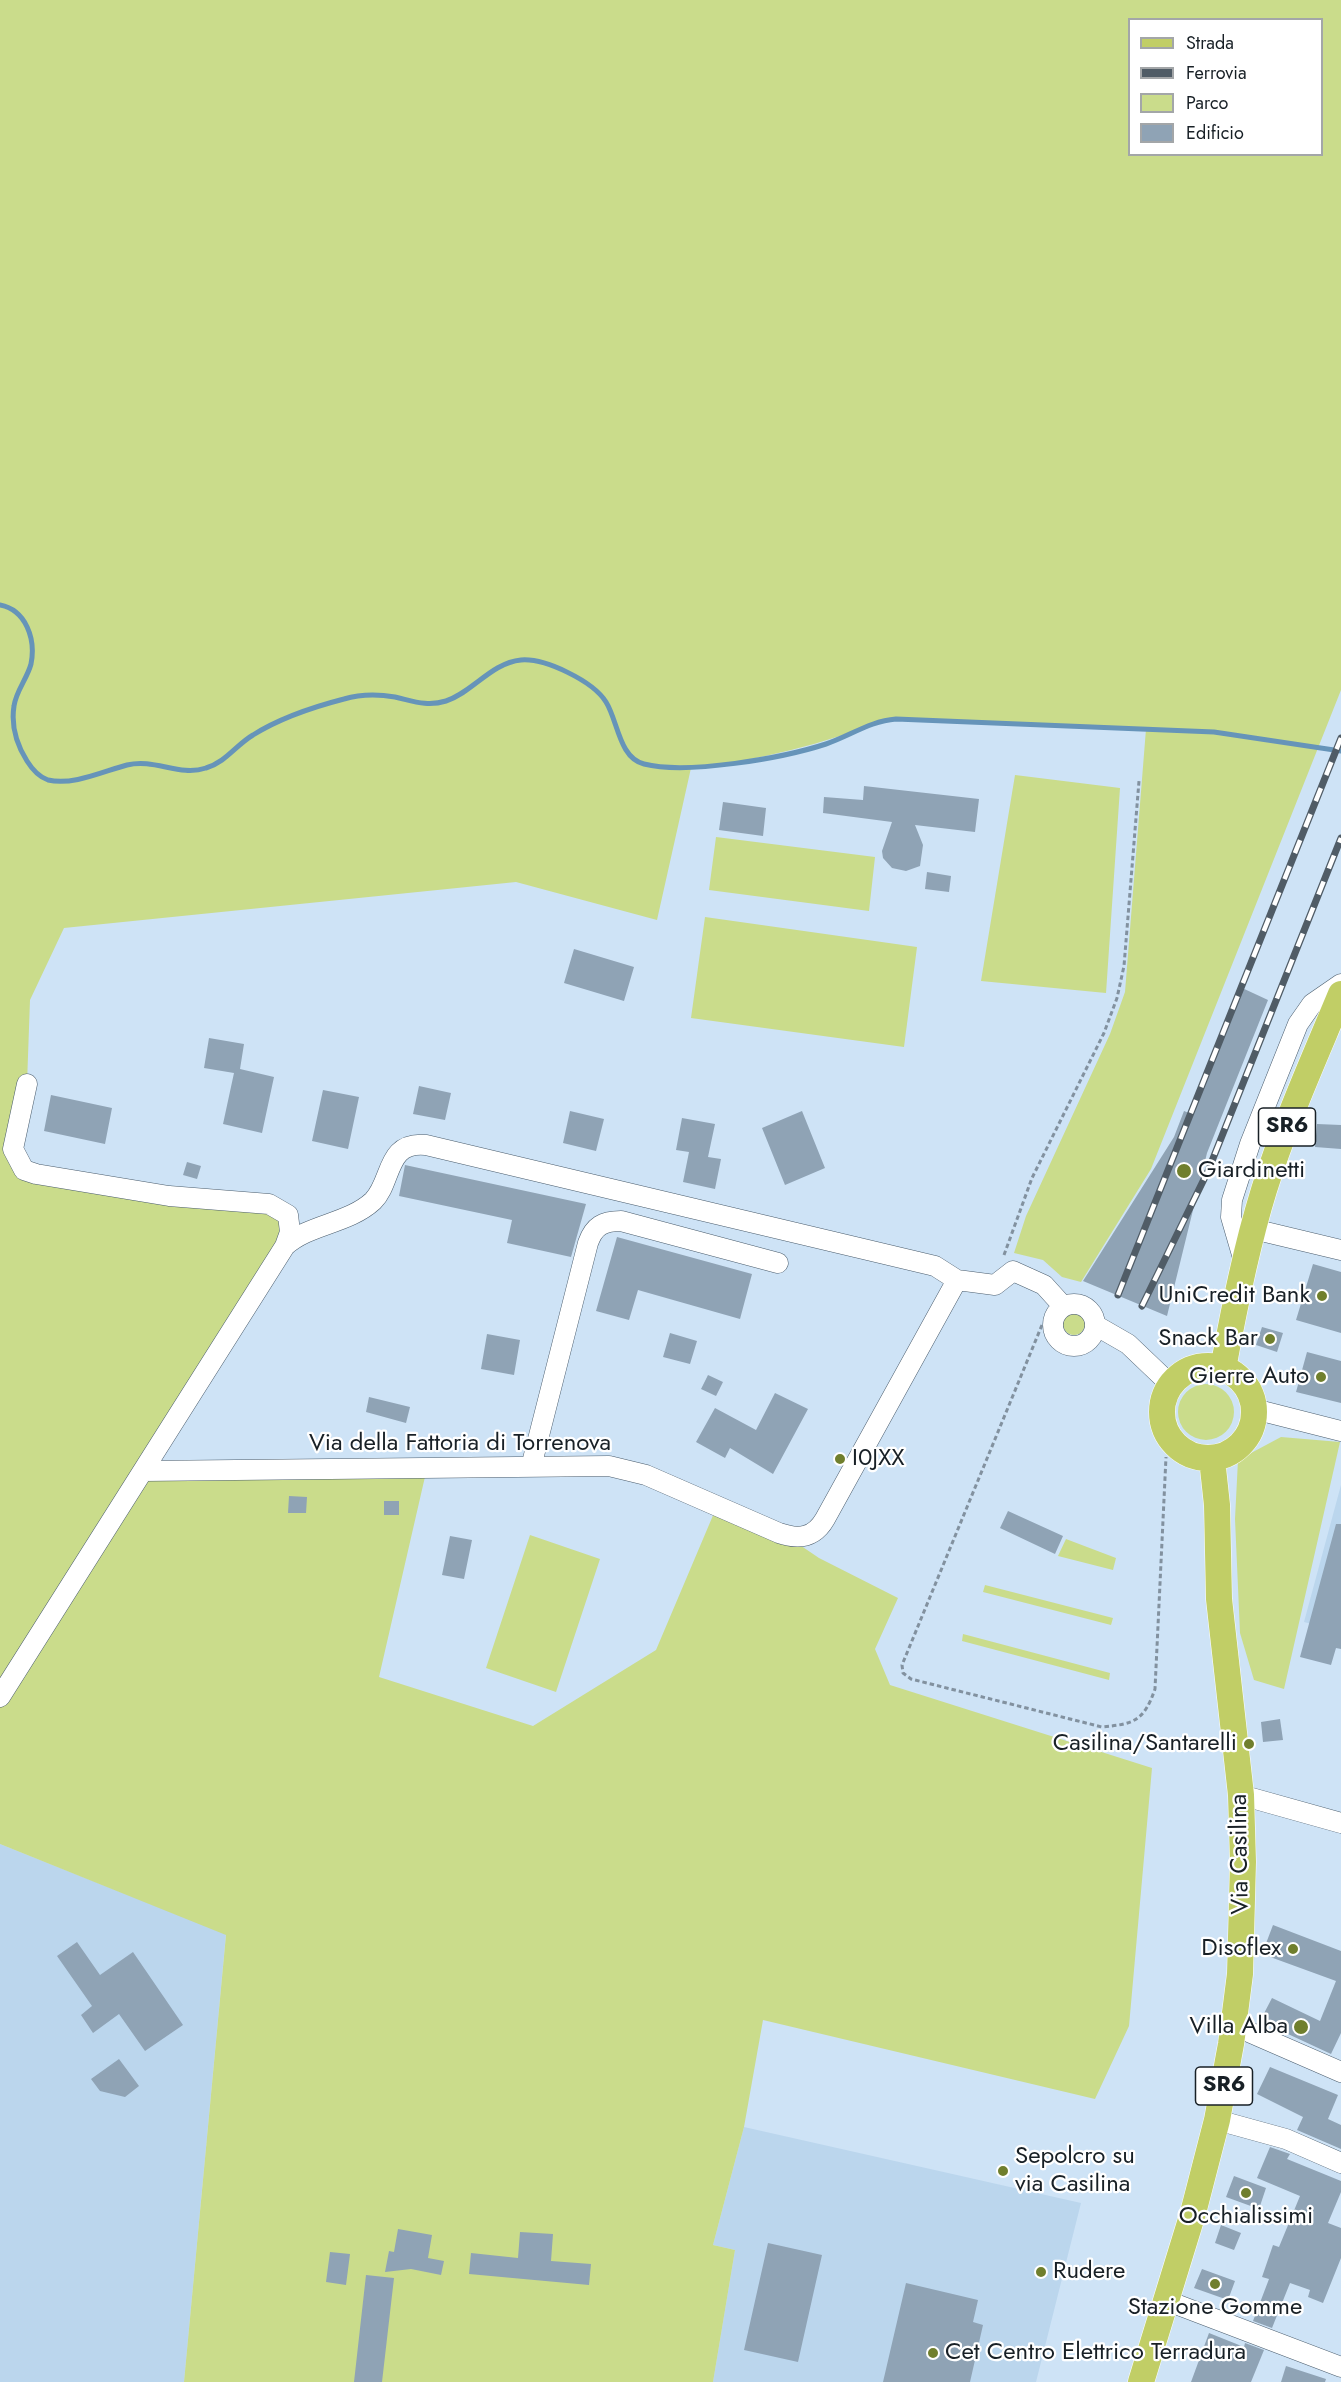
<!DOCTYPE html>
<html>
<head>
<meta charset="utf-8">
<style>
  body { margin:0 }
  #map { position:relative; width:1341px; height:2382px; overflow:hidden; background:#cee3f6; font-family:Jost,sans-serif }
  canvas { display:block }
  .legend { position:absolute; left:1128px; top:18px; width:195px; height:138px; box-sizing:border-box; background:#fff; border:2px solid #a3a6a8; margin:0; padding:8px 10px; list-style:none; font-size:18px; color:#182026 }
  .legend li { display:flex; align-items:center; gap:12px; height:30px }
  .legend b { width:30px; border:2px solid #a3a6a8 }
</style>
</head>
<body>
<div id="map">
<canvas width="1341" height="2382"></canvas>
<ul class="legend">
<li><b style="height:8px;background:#c1ce66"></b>Strada</li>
<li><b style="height:8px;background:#505c66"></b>Ferrovia</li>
<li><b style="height:16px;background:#cadc8b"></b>Parco</li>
<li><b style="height:16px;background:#8fa3b5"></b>Edificio</li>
</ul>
</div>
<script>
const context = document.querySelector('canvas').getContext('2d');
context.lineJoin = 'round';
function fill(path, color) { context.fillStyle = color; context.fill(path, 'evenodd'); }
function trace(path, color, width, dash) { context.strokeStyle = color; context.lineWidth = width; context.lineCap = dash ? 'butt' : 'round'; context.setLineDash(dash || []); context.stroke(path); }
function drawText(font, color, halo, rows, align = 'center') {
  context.font = font + ' Jost,sans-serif'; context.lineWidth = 4.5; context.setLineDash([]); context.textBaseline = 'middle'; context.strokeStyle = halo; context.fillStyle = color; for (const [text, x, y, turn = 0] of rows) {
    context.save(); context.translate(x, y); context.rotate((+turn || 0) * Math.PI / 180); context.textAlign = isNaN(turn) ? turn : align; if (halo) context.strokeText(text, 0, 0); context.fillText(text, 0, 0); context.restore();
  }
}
fill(new Path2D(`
  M1341,1485V1632L1304,1622Z
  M0,1844L226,1934L184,2382H0Z
  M744,2127L1081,2203L1036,2382H713L735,2250L713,2245Z`), '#bbd6ed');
fill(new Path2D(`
  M0,0H1341V690L1151,1169L1081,1282L1062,1277L1043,1260L1014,1253L1026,1216L1110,1034L1125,992L1146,729L887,719C824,744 757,761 691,768L657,920L516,882L64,928L30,1000L27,1084L15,1132L24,1170L288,1215L275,1263L144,1471L427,1468L379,1677L533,1726L656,1650L717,1506L785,1535L819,1558L898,1598L875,1649L890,1685L1152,1768L1129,2026L1095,2099L763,2020L744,2127L713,2245L735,2250L713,2382H184L226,1935L0,1844ZM1130,20H1322V154H1130Z
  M1015,775L1120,788L1106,993L981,981Z
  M716,837L875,857L869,911L709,890Z
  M705,917L917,947L904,1047L691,1018Z
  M1063 1324a11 11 0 1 1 22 0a11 11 0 1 1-22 0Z
  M1178 1412a28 28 0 1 1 56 0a28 28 0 1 1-56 0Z
  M1281,1437L1340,1442L1284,1689L1254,1680L1240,1633L1235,1519L1238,1460Z
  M530,1535L600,1559L556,1692L486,1668Z
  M1066,1539L1116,1558L1113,1570L1058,1556Z
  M985,1585L1113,1618L1111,1625L983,1592Z
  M963,1634L1110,1673L1109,1680L962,1641Z`), '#cadc8b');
trace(new Path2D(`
  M0,605C26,610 36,639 31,664C27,679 16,691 14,706C11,725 17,745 27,761C32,769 39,777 48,780C73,786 104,771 127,765C155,758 179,777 206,768C226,762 236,745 253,735C280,718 313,707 344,699C361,694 377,694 395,697C413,701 427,707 446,701C473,692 491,663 521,660C545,658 593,681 606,702C618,721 619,758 644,764C687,775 783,758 826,744C850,736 870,721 896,719L1214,732L1341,751`), '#6694b9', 5);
fill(new Path2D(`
  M864,786L979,799L975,832L915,825L923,845L920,866L906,871L892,868L883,858L882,851L892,822L823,813L824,797L863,800Z
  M723,802L766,808L763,836L719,830Z
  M927,872L951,876L949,892L925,889Z
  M574,949L634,967L624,1001L564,983Z
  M1240,987L1268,1000L1207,1153L1167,1316L1083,1281L1174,1137L1184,1111L1189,1113Z
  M209,1038L244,1044L240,1069L274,1077L262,1133L223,1124L234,1073L204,1068Z
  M419,1086L451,1093L445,1120L413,1114Z
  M323,1090L359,1097L348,1149L312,1141Z
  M51,1095L112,1108L105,1144L44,1131Z
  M570,1111L604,1119L596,1151L563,1143Z
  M802,1111L825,1168L785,1185L762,1128Z
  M682,1118L715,1124L708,1157L721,1159L715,1189L683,1182L689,1152L676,1150Z
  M1317,1124L1341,1125V1149L1315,1147Z
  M187,1162L201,1166L197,1179L183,1175Z
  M405,1165L586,1204L571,1257L507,1243L512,1220L399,1196Z
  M617,1237L752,1274L740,1319L638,1290L629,1320L596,1311Z
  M1313,1264L1341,1272V1333L1296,1320Z
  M1262,1327L1283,1333L1277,1352L1256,1345Z
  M670,1333L697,1341L690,1364L663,1357Z
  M487,1334L520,1340L514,1375L481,1369Z
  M1307,1352L1341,1361V1403L1296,1392Z
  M708,1375L723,1382L716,1396L701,1389Z
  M775,1393L808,1409L773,1474L730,1448L725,1458L696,1442L715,1408L756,1430Z
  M369,1397L410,1407L406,1423L366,1412Z
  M289,1496L307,1497L306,1513H288Z
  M384,1501H399V1515H384Z
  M1008,1511L1063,1536L1055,1554L1000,1528Z
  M1336,1524H1341V1649L1336,1648L1331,1665L1300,1657Z
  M450,1536L472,1540L464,1579L442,1575Z
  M1280,1719L1283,1740L1263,1742L1261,1722Z
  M1273,1925L1341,1951V2033L1331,2054L1260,2021L1272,1998L1320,2021L1336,1981L1262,1954Z
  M77,1942L100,1975L133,1952L183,2025L145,2051L119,2014L93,2033L81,2015L92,2006L57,1956Z
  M119,2059L139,2086L125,2097L100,2091L91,2079Z
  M1270,2067L1338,2095L1328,2119L1341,2125V2149L1297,2130L1303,2117L1257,2094Z
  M1270,2147L1290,2154L1287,2159L1341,2181V2192L1328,2223L1341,2228V2258L1323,2303L1308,2297L1310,2290L1290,2283L1272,2328L1253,2321L1269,2279L1262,2277L1273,2245L1279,2247L1300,2196L1257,2178Z
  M1234,2176L1266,2188L1259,2209L1226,2197Z
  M1221,2225L1241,2233L1234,2250L1215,2243Z
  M398,2229L432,2235L428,2258L444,2261L441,2275L411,2269L385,2272L389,2251L394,2252Z
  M520,2232L553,2234L551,2261L591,2264L589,2285L469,2274L471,2253L518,2258Z
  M768,2243L822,2255L798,2362L744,2350Z
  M330,2252L350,2254L346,2285L326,2282Z
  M1202,2269L1235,2281L1228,2300L1194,2288Z
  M366,2275L394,2278L382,2382H354Z
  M906,2283L978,2300L973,2322L983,2325L970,2382H883Z
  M1209,2333L1244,2347L1245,2343L1264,2350L1251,2382H1191Z
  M1286,2366L1326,2379L1325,2382H1281Z`), '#8fa3b5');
const minor = new Path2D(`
  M27,1084L13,1149L24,1170L36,1174L169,1196L269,1204L288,1215L290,1232L285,1246
  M1253,1229L1341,1250
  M1245,1265L1231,1217L1232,1200L1250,1144L1298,1024L1312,1004L1341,984
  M1053 1325a21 21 0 1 1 42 0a21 21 0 1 1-42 0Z
  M1095,1325L1128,1344L1171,1385
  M1254,1409L1341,1431
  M531,1467L588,1243C594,1226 603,1221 621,1221L778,1263
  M143,1471L609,1466L646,1475L779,1533C799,1540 814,1538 825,1519L957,1280L995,1285L1013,1271L1044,1285L1063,1306
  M0,1697L285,1246C309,1224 348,1224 373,1201C393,1181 385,1141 426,1145L935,1266L957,1280
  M1241,1795L1341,1823
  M1233,2025L1341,2072
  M1217,2120L1286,2139L1341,2163
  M1165,2300L1341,2367`);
const major = new Path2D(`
  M1162 1412a46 46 0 1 1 92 0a46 46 0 1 1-92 0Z
  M1223,1369C1234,1309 1246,1248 1264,1190C1285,1123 1314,1059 1341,994
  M1141,2382L1193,2213L1217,2120L1231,2044L1240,1974L1243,1862L1241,1795L1219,1599L1217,1505L1212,1459`);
trace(minor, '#4b5d6d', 21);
trace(major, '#fff', 27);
trace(new Path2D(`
  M1004,1255L1032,1178L1104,1033L1117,998L1124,966L1139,781
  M1042,1325L902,1665L903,1673L911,1679L1102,1727C1134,1724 1144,1721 1155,1689L1166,1457`), '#82919f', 3, [4.5, 3]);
trace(minor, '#fff', 20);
trace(major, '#c1ce66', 26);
const rail = new Path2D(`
  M1118,1295L1341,738
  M1142,1306L1208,1171L1341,838`);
trace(rail, '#505c66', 7);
trace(rail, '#fff', 4.5, [14]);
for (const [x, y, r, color] of [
  [1184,1171,8,"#707f2d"],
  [1322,1296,6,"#707f2d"],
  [1270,1339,6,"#707f2d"],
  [1321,1377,6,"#707f2d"],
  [840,1459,6,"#707f2d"],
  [1249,1744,6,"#707f2d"],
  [1293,1949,6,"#707f2d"],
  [1301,2027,8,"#707f2d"],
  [1003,2171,6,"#707f2d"],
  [1246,2193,6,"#707f2d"],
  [1041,2272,6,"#707f2d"],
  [1215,2284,6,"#707f2d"],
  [933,2353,6,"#707f2d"]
]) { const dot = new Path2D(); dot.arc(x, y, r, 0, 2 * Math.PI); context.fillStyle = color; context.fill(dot); trace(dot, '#fff', 2); }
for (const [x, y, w] of [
  [1287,1127,57],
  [1224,2086,57]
]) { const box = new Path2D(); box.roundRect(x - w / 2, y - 19, w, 38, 4.5); context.fillStyle = '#fff'; context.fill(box); trace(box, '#182026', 1.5); }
drawText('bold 22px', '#182026', null, [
  ["SR6",1287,1127],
  ["SR6",1224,2086]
]);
drawText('24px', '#182026', '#fff', [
  ["Giardinetti",1198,1171,"left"],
  ["UniCredit Bank",1310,1296],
  ["Snack Bar",1258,1339],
  ["Gierre Auto",1309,1377],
  ["I0JXX",852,1459,"left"],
  ["Casilina/Santarelli",1237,1744],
  ["Disoflex",1281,1949],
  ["Villa Alba",1288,2027],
  ["Sepolcro su",1015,2157,"left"],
  ["via Casilina",1015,2185,"left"],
  ["Occhialissimi",1246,2217,"center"],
  ["Rudere",1053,2272,"left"],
  ["Stazione Gomme",1215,2308,"center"],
  ["Cet Centro Elettrico Terradura",945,2353,"left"]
], 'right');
drawText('24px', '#182026', '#fff', [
  ["Via della Fattoria di Torrenova",460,1444],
  ["Via Casilina",1241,1854,-91]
]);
</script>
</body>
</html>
